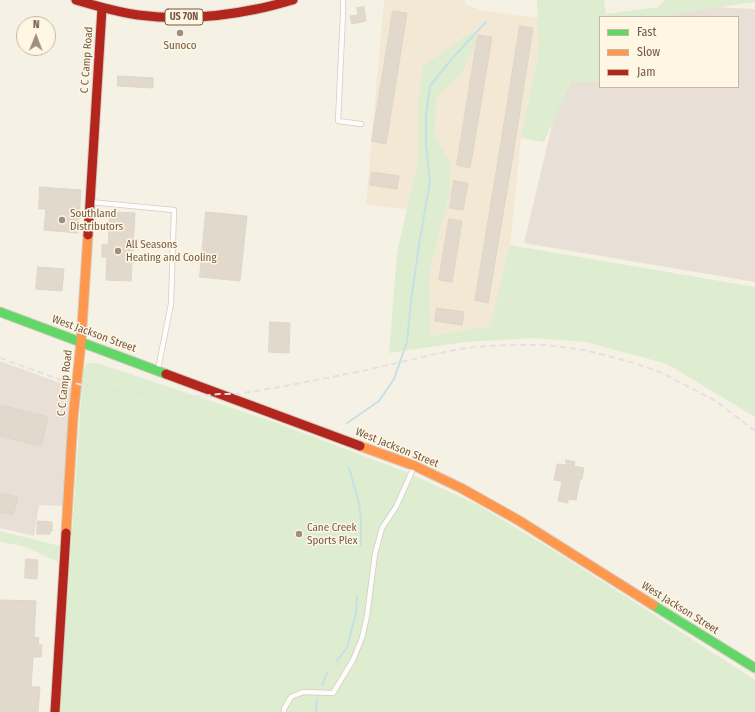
<!DOCTYPE html>
<html>
<head>
<meta charset="utf-8">
<style>
  body { margin:0 }
  #map { position:relative; width:755px; height:712px; overflow:hidden; background:#f6f1e5; font-family:"Fira Sans Condensed",sans-serif }
  canvas { display:block }
  .legend { position:absolute; left:599px; top:16px; width:140px; height:72px; box-sizing:border-box; background:#fff7e4; border:1px solid #c7b8a5; margin:0; padding:5px 7px; list-style:none; font-size:12px; color:#735a46 }
  .legend li { display:flex; align-items:center; gap:8px; height:20px }
  .legend b { width:20px; border:1px solid #c7b8a5 }
  .north { position:absolute; left:16px; top:16px; width:40px; height:40px; box-sizing:border-box; background:#fff7e4; border:1px solid #c7b8a5; border-radius:50%; rotate:1deg; font-size:11px; font-weight:700; line-height:16px; text-align:center; color:#735a46 }
  .north::after { content:''; display:block; margin:auto; width:14px; height:18px; background:#a18f7e; clip-path:polygon(50% 0,100% 100%,50% 72%,0 100%) }
</style>
</head>
<body>
<div id="map">
<canvas width="755" height="712"></canvas>
<ul class="legend">
<li><b style="height:5px;background:#63d668"></b>Fast</li>
<li><b style="height:5px;background:#ff974d"></b>Slow</li>
<li><b style="height:5px;background:#b3261e"></b>Jam</li>
</ul>
<div class="north">N</div>
</div>
<script>
const context = document.querySelector('canvas').getContext('2d');
context.lineJoin = 'round';
function fill(path, color) { context.fillStyle = color; context.fill(path, 'evenodd'); }
function trace(path, color, width, dash) { context.strokeStyle = color; context.lineWidth = width; context.lineCap = dash ? 'butt' : 'round'; context.setLineDash(dash || []); context.stroke(path); }
function drawText(font, color, halo, rows, align = 'center') {
  context.font = font + ' "Fira Sans Condensed",sans-serif'; context.lineWidth = 3; context.setLineDash([]); context.textBaseline = 'middle'; context.strokeStyle = halo; context.fillStyle = color; for (const [text, x, y, turn = 0] of rows) {
    context.save(); context.translate(x, y); context.rotate((+turn || 0) * Math.PI / 180); context.textAlign = isNaN(turn) ? turn : align; if (halo) context.strokeText(text, 0, 0); context.fillText(text, 0, 0); context.restore();
  }
}
fill(new Path2D(`
  M385,0H465V4L480,10L538,18L539,50L521,138L510,245L490,326L430,336L429,278L441,226L450,195V162L435,136L437,96L461,74L418,106V160L407,209L366,205L383,10Z`), '#f2e8d4');
fill(new Path2D(`
  M667,5L755,9V282L524,243L566,66L600,71V87H738V17H664Z
  M0,361L71,387L64,506L39,505L34,536L0,528Z`), '#e8e0d6');
fill(new Path2D(`
  M537,0H604L606,14L658,7L665,0H755V2L675,14L673,17H600V82H571L544,142L521,138L539,50Z
  M471,32L477,40L461,74L437,96L435,136L450,162V195L441,226L429,278L430,336L490,326L510,245L755,287V417L667,364L586,342L533,338L465,342L389,353L397,253L418,160V106L423,66Z
  M87,363H97L274,422L406,472L480,506L572,562L755,680V712H60L83,371Z
  M0,531L60,546L58,562L23,546L0,542Z`), '#deedcf');
trace(new Path2D(`
  M347,423L379,401L394,379L407,342L411,301L419,245L430,181L426,143V115L430,86L455,55L486,22
  M349,468L359,503L361,521V546
  M336,662L347,648L356,613L357,596
  M322,685L327,673
  M316,712L317,699`), '#c7e0e6', 2);
const building = new Path2D(`
  M364,7L366,21L352,24L350,16L358,15L357,8Z
  M393,11L407,13L386,144L372,141Z
  M520,26L533,28L512,161L488,303L475,300L504,124Z
  M478,35L492,37L470,168L457,165Z
  M118,76L153,78V88L118,86Z
  M372,172L399,176L397,189L370,185Z
  M454,181L468,183L463,210L450,208Z
  M40,187L81,190L78,233L44,230L46,209H39Z
  M110,212L135,213L131,281L106,280L107,257H102V244L108,245Z
  M206,212L247,216L240,281L200,277Z
  M449,219L462,221L452,282L439,280Z
  M38,267L64,269L62,291L36,289Z
  M437,308L464,312L462,325L435,321Z
  M270,322L290,323L289,353L269,352Z
  M0,405L48,417L41,446L0,436Z
  M566,460L575,462L574,466L584,468L582,479H580L576,500L568,499V503L558,501L562,481L554,480L557,464L566,465Z
  M0,493L18,497L13,515L0,512Z
  M38,521L52,522V531H50V534H37Z
  M26,559L38,560L37,579L25,578Z
  M0,600L36,601L34,637L39,638L38,645H42L41,657H33L31,687H40L38,712H0V637L1,614H0Z`);
fill(building, '#e2d9cd');
trace(building, '#dfd4c7', 1);
const lane = new Path2D(`
  M343,0V14L338,121L361,124
  M90,202L174,210L171,304L158,369
  M284,712V709L291,697L303,692L333,693L353,660L362,638L367,616L375,554L382,528L396,507L414,467`);
const fast = new Path2D(`
  M0,312L166,374
  M653,605L755,668`);
const slow = new Path2D(`
  M360,446L415,466L461,488L518,520L653,605
  M66,533L73,418L81,342L88,235`);
const jam = new Path2D(`
  M76,0C96,6 117,12 138,15C177,20 219,17 257,9C269,7 281,3 293,0
  M88,235L102,8
  M166,374L360,446
  M55,712L66,533`);
trace(lane, '#d5ccc0', 6);
trace(fast, '#d6cdc2', 11);
trace(slow, '#d6cdc2', 11);
trace(jam, '#d6cdc2', 11);
trace(lane, '#fefdfb', 4.5);
trace(fast, '#63d668', 9);
trace(slow, '#ff974d', 9);
trace(jam, '#b3261e', 9);
trace(new Path2D(`
  M0,358L61,380L96,388L143,394L192,397L219,394H237L280,387L362,371L440,353L465,348L489,346L518,345H546L584,350L608,356L634,363L660,372L716,401L755,431`), '#e4e0e3', 2, [6, 4]);
for (const [x, y, r, color] of [
  [180,33,4,"#a18f7e"],
  [62,220,4,"#a18f7e"],
  [118,251,4,"#a18f7e"],
  [299,534,4,"#a18f7e"]
]) { const dot = new Path2D(); dot.arc(x, y, r, 0, 2 * Math.PI); context.fillStyle = color; context.fill(dot); trace(dot, '#fff7e4', 1.5); }
for (const [x, y, w] of [
  [184,17,38]
]) { const box = new Path2D(); box.roundRect(x - w / 2, y - 8, w, 16, 3); context.fillStyle = '#fff7e4'; context.fill(box); trace(box, '#735a46', 1); }
drawText('bold 10px', '#735a46', null, [
  ["US 70N",184,17]
]);
drawText('11px', '#735a46', '#fff7e4', [
  ["Sunoco",180,46,"center"],
  ["Southland",70,214],
  ["Distributors",70,227],
  ["All Seasons",126,245],
  ["Heating and Cooling",126,258],
  ["Cane Creek",307,528],
  ["Sports Plex",307,541]
], 'left');
drawText('11px', '#735a46', '#fff7e4', [
  ["C C Camp Road",87,60,-86],
  ["West Jackson Street",94,334,20],
  ["C C Camp Road",65,383,-84],
  ["West Jackson Street",397,448,22],
  ["West Jackson Street",680,608,32]
]);
</script>
</body>
</html>
